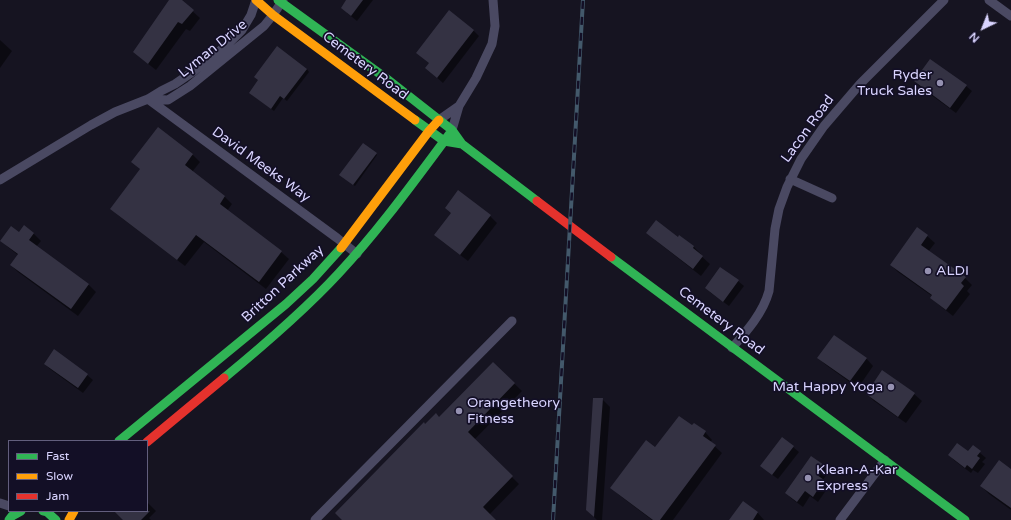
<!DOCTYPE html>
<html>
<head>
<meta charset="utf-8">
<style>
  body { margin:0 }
  #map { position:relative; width:1011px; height:520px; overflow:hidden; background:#161421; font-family:"Varela Round",sans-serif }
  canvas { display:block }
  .legend { position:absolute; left:8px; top:440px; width:140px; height:72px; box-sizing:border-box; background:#130f26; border:1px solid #625e7d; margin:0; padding:5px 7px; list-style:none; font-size:12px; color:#d9d4ff }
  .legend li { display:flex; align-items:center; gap:8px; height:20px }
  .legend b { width:20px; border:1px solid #625e7d }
  .north { position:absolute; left:963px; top:8px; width:40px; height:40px; -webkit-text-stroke:3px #130f26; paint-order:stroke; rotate:223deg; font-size:11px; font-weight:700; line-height:16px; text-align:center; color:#d9d4ff }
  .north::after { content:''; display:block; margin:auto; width:14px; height:18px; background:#d9d4ff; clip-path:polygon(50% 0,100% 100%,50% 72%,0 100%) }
</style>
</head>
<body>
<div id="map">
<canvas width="1011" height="520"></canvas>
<ul class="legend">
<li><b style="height:5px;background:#30b455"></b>Fast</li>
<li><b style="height:5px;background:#ff9f0a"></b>Slow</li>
<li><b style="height:5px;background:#e5322d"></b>Jam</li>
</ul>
<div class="north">N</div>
</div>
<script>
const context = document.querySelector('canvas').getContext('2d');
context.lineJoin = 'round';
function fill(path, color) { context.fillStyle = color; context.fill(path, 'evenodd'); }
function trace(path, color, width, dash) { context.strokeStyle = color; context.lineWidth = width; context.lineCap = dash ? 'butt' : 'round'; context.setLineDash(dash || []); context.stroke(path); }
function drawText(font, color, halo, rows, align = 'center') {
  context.font = font + ' "Varela Round",sans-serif'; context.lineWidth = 3.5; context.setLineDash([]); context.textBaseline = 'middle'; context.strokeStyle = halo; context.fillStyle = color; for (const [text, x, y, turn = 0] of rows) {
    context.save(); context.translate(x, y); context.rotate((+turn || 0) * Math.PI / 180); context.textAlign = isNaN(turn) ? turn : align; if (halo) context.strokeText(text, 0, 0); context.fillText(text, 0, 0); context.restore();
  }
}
fill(new Path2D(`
  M170,0H180L200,18L190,31L186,29L156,70L142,59L134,52Z
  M347,0H373L357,21L347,13Z
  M473,30L479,36L443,83L426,68Z
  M0,40L12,51L0,68Z
  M307,69L309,72L287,101L283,98L274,111L252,95Z
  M915,81L966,86L972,91L956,113L920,87Z
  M376,154L377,155L355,186L342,176Z
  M193,155L200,162L192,172L225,197L232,204L227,211L281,252L289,259L266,289L204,242L185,266L119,216L112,209L141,170L133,162Z
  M490,216L497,223L468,261L443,242L435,235Z
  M19,233H33L41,241L36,247L89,285L96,292L78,316L18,272L11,265L18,255L9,248L1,241Z
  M680,236L694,247L701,254L700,255L710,264L701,276L655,240L678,239Z
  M927,236L935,243L928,252L965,278L972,285L967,291L970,294L953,316L939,305L931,298L932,296L898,272L891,265Z
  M720,268L738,281L744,286L729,306L711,293L706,288Z
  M818,358H866L873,366L858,388L826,365Z
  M493,363L522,391L474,440L519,484L489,515L495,520H344L425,425L439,418Z
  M45,364L87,375L93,380L83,393L50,369Z
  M882,372L914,394L922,401L906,423L874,401L867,394Z
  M602,399L610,407L602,520H597L587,510Z
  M692,427L705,432L712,440L710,442L722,453L673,520H652L619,495L612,488L655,449Z
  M793,447L799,452L778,479L767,471Z
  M973,447L986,458L982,462L985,464L978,473L973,470L971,473L955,461L949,455L968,452Z
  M812,457L823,466L829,471L823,480L829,486L818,502L810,496L803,507L792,499L786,493Z
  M1011,470V510L989,494L981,486Z
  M147,502L156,511L149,518L151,520H124L119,511H147Z
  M743,502L758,513L764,520H730Z`), '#0007');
fill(new Path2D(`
  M169,0H182L194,10L182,24L178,22L148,64L133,52Z
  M346,0H363L351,16L341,8Z
  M449,10L474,30L437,78L425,68L429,63L416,53Z
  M277,46L307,69L284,99L280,96L271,109L249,93L258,80L254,77Z
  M930,59L967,85L950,108L914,81Z
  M158,127L193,154L185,165L225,196L220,204L282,251L259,282L196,235L177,260L110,209L140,169L131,162Z
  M363,143L377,153L353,185L339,175Z
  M458,190L491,215L460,255L434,235L451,213L445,208Z
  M656,220L678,237L679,235L694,246L693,248L703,256L693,269L646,233Z
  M24,225L34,233L29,240L89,284L71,309L10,265L18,254L0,241L11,226L19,232Z
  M917,227L928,235L921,245L966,277L961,283L964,286L946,310L930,298L932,295L890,265Z
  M720,267L739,280L723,302L705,288Z
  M834,335L867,358L850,381L817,358Z
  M54,349L88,374L78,388L44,364Z
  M493,362L515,383L468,432L513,476L483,507L496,520H342L335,513L424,422L425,424L436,413L439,417Z
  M882,370L915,393L898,417L866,394Z
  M593,398H603L594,517L586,510Z
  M679,416L692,425L694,423L706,431L703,436L716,445L660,520H653L610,488L646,440L655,447Z
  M782,437L794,446L772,475L760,466Z
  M957,443L968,451L973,445L981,451L977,456L980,458L972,469L967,465L965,468L948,455Z
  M811,456L824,465L817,475L824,480L813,497L805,491L797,502L785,493Z
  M999,460L1011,469V508L980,486Z
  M743,501L758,512L753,520H729Z
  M114,511H150L141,520H123Z`), '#343243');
trace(new Path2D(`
  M989,0L1011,16
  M148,99L337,238L357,254
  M148,99L168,100L190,86L264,26L273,15L283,0
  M439,120L459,106
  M452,130L459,106L476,78L492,44L495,26L493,0
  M790,179L832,198
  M0,180L91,125L115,112L148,99L161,91L175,84L194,71L214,56L230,42L242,30L251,15L256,0
  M732,348C747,331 763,313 769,291L775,229L779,209L787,187L801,159L824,126L860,84L944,0
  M0,503L9,506
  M315,520L512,321
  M840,520L885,460`), '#4a4962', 9);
trace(new Path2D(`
  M278,0L387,79L452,130L462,144L537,201
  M415,120L444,141L462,144
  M611,257L965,520
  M224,378C264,345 304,311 339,273C380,229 415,180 451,132
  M119,441L286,304L313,279L341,248
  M43,511L47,512L56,520
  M9,520L12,516L21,511`), '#30b455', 9);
trace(new Path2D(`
  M256,0L273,15L415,120
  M341,248L429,131L439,120
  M69,520L74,511`), '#ff9f0a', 9);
trace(new Path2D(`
  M537,201L611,257
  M147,442L224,378`), '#e5322d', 9);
const rail = new Path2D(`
  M553,520L583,0`);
trace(rail, '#43596b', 4);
trace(rail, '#130f26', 2.5, [8]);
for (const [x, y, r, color] of [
  [940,83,4,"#9591b1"],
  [928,271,4,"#9591b1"],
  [891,387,4,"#9591b1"],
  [459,411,4,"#9591b1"],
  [808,478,4,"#9591b1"]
]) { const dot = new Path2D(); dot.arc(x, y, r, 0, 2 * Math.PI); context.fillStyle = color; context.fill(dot); trace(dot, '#130f26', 1.5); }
drawText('14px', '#d9d4ff', '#130f26', [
  ["Lyman Drive",213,49,-39],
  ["Cemetery Road",365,66,37],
  ["Lacon Road",808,129,-54],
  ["David Meeks Way",261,165,36],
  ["Britton Parkway",283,284,-43],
  ["Cemetery Road",721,321,37]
]);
drawText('14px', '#d9d4ff', '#130f26', [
  ["Ryder",932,75,"right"],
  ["Truck Sales",932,91,"right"],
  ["ALDI",936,271],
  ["Mat Happy Yoga",883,387,"right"],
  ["Orangetheory",467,403],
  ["Fitness",467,419],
  ["Klean-A-Kar",816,470],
  ["Express",816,486]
], 'left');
</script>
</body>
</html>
